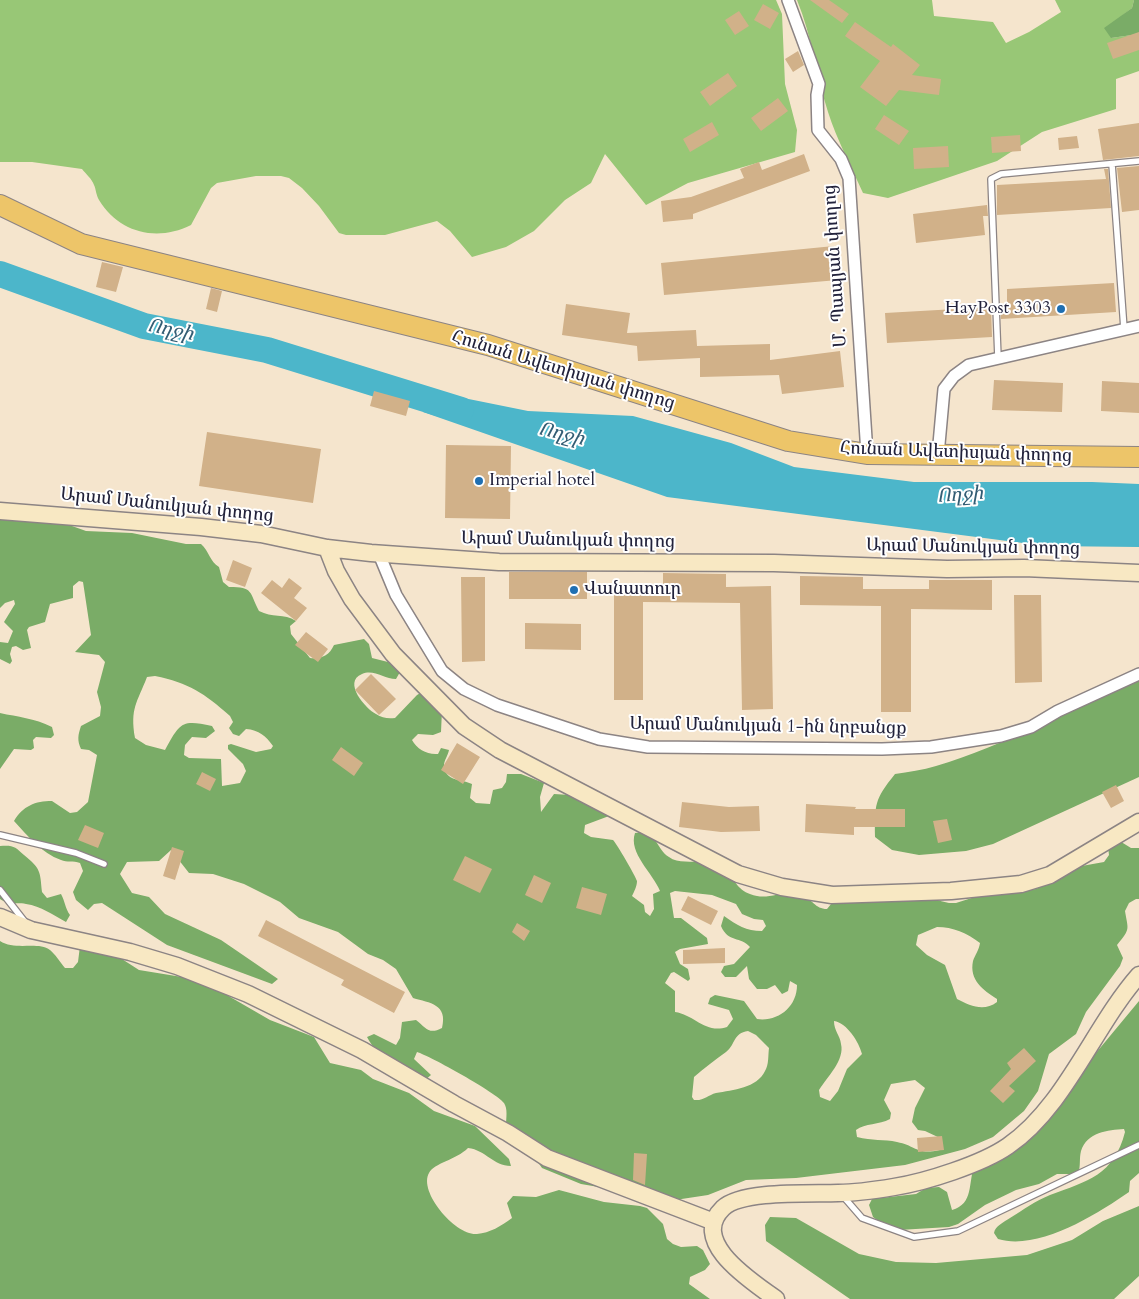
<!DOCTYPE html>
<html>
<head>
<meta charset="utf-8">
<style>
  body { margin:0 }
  canvas { display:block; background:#f5e5cd }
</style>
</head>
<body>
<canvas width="1139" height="1299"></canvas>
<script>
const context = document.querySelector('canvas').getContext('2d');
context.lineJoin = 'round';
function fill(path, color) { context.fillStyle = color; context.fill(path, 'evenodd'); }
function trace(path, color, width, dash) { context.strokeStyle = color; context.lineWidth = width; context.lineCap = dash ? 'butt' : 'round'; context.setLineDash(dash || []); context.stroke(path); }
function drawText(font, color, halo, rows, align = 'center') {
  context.font = font + ' Cardo,"Noto Serif Armenian",serif'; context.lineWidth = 4; context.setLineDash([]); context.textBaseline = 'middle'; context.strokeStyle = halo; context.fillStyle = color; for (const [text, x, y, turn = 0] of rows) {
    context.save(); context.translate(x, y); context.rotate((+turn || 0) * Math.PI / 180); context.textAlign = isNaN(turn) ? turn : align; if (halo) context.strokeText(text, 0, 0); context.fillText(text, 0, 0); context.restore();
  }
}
fill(new Path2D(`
  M0,0H776L782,14L785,84L797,130L795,152L688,183L646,205L605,154L591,183L565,200L534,231L506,247L472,257L450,231L437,221L385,235H346L339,233L319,206L302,188L289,178L281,176H256L217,183L211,188L191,225C157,242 119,233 99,200C96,195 96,189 94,185C92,179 86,174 82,169L32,162H0Z
  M797,0H932L934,16L993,22L1006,43L1029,32L1061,12L1055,0H1134L1132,8L1123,15L1111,38L1139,34V71L1116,79V109L1042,132L997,161L888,198L863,193C851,166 837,140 828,112C816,75 812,36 797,0Z`), '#98c776');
fill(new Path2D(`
  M1134,0H1139V34L1111,38L1104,28L1132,8Z
  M0,518L58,521L86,531L132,533L186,544H201C209,551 210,562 219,567L223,582L229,587C254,587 249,592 259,611C272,618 284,613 296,621L290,626L291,634L310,658C321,659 329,656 334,645L364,639L369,644L372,658L388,662L400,672L396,679C384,679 374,669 362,674C342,682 366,709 376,714C382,718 388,719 395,718L417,695L424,691L442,710L441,732L433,735L418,734L412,740C417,749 427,755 438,754L441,748L449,750C448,755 444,761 444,765C445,782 462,779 472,784L470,798L476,803L490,804L493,790L502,788L506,782L507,774H521L544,783L540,797L541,812L554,794L570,795L607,809L609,816L585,825L584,833L591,837L613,840C617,844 636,877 637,881C637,886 634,892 632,896L644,905L645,912L650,916L654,909L653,894L660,891C653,873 628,853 635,833C658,830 655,848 669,857C678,864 692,860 702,863C710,866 720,870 727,874C738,883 738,892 757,896C771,899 787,889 802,895C812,899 815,909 827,909L836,898L919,896L949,903H956L978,896L1036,889L1076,867L1104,862L1109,855L1108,847L1118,840L1131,848H1139V899H1136L1129,903L1125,911C1128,930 1131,928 1117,945L1123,958L1120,966L1086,1012L1076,1034L1049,1054L1038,1091L1024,1111L993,1137L965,1149L905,1165L796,1178L746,1180L708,1195L675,1200L581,1184L542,1168L533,1155L506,1125C506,1118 508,1109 504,1103C497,1093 430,1056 417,1052L414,1059L431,1075L425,1080C405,1070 378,1059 367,1037L374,1034L396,1045L400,1038L402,1022L416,1020C426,1028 429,1035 442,1028C448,1004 430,1003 413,998L396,969L383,960L368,954L338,932L299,918L280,902L244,884L213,874L189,873L171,850L159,861L127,862L120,874L132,893L149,897L165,914L221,940L278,979L272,984L167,945L102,903L94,904L88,910L76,900L73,892L83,871L80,863C73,860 67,863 61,860C41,853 28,836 14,821C23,806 35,801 52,801L70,813L77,812L88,802L97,755L89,750L81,749C77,740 78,735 81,726L100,716L101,707L97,692L105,662L99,655L75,652L91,635L83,582L79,581L73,586V598L50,604L45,622L29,627L27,630L31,648L23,650L16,646L12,647L10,654L12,661L10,664L0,659V642L8,643L13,631L4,622L15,604L14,600L5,603L0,608ZM155,676C189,683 204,693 230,716L233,722L229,728L233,734L239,736L246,729C259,730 266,736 273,746L271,749L256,752L231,744L228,745V749L243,764L246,771L240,783L222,786L221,759L189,758L184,755L185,745L192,737L206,738L215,731L212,726C181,719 180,723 165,750L146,745L135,738C130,708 137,703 147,677ZM675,891L712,895L736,904L742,914L754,919L763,920L766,926L762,931C746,931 737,925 724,916L721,926C728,943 741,936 750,947L734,964L724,966L721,972L725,977H736L747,966L749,979L757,989H767L775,985L782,994L788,991L790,981L797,985C797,1007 778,1022 757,1019L744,1001L715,995L710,998L708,1004L729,1010L733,1019L727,1027C705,1034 695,1015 675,1012V991L665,983L671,973L674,972L688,981L690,979L688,969L680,964L675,952L680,949L708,944L707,938L681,918H674L670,893ZM937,927C953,927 967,933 980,943C979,950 975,955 973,961C969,980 983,990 997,999V1002C984,1012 970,1006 957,999L945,965L927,955L916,945L918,935ZM834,1021C847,1023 859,1042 862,1054L847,1069L838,1091L830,1101L820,1097L819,1090C827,1077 845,1060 841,1044C840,1035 834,1031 834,1021ZM748,1031L756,1035L769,1048C768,1055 769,1065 765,1071C757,1088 733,1090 716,1093C708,1095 704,1101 694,1100L692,1097L694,1077C704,1068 715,1060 726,1052C736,1044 733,1033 748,1031ZM915,1080L925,1088L915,1108L912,1122L918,1130L925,1131L940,1138V1150C916,1155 917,1146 897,1142C884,1139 872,1141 857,1137L856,1130C865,1123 879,1125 890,1119L891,1113L884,1100L891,1084Z
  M1139,680V777L993,844L966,851L919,855L892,850L875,837C875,804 874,800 895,774C908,772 923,770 936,766C1006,745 1071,709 1139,680Z
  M0,713C18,717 34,718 52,727L54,735L51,738L36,737L33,740L34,748L31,750L14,749L0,769Z
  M0,846C14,845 15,847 24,855C41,869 40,871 42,892L47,898L61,894C65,901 65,908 70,915L66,922C53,915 41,906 26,904C15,902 10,906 0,899Z
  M0,941C15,951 38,941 50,950C55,954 60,962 65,968H73L78,962L80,946L111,952L139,970L188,978L225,994L270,1020L314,1037L330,1063L361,1070L373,1079L409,1093L434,1111L475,1126L509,1159L511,1166C493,1166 486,1150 468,1148C456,1160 434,1163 429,1173C418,1192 456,1236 477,1234C490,1233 501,1226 512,1218L507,1203L513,1196L536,1197L559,1190L604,1202L640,1206L647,1208L663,1224L667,1239L673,1244L681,1247L697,1246L703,1250L710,1264L705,1270L690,1277L689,1284L710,1299H0Z
  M1139,1001V1173L1130,1181L1129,1192C1096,1215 1038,1251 998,1239L994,1233C995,1226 1004,1222 1010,1218C1023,1210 1035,1201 1050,1195C1088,1181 1114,1175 1125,1132L1124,1129C1108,1130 1087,1132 1081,1151C1079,1159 1081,1166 1078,1174H1057L1039,1184L1016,1190L985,1205L958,1224L949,1227L899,1230L881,1223L873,1217L869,1205L872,1199L916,1194L926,1188L939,1187L947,1192L952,1210C974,1204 968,1182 974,1168L1081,1071Z
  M1139,1206V1276L1114,1299H850L766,1241L765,1225L770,1217L796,1218L859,1254L896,1262L936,1263L1027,1255L1072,1240L1103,1221Z`), '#7aac67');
fill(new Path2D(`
  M429,391L528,411L633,416L731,443L794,467L914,482H1092L1139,484V547L1046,546L667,497L423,412Z`), '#4cb6ca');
trace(new Path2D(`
  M0,274L144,326L267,350L461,410`), '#4cb6ca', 26);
fill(new Path2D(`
  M810,0H829L849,14L842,23Z
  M763,4L779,13L770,29L754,20Z
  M739,11L749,26L735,35L725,20Z
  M855,22L891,47L893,44L920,65L912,75L941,79L939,95L899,90L886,106L860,87L880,61L845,36Z
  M1139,32V50L1113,59L1107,43Z
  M798,51L804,65L793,72L785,59Z
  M728,73L737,86L710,106L700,92Z
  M778,98L788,111L761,131L751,118Z
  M884,115L909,131L899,145L875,129Z
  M712,122L719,135L690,152L683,139Z
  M1139,123V156L1103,160L1098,129Z
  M1020,135L1021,151L992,153L991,137Z
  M1077,136L1079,148L1059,150L1058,138Z
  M948,146L949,167L914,169L913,148Z
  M804,154L810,171L693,214V219L663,222L661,201L691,197L744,178L740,169L759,162L762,170Z
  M1139,166V210L1122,212L1117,168Z
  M1104,169H1108L1111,208L997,215V185L1106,179Z
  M987,205L988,216H983L985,235L916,243L913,214Z
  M834,246L838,280L664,295L661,263Z
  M102,262L123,267L116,292L96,287Z
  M1114,283L1116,312L1001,319V306H1007V289Z
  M211,288L222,291L217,312L206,309Z
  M566,304L630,313L627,333L696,330L697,346L770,344V360L840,351L844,387L782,394L779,375L700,377V358L638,361L637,346L562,335Z
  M991,307L992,337L887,343L885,313Z
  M994,380L1063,383L1062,412L992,410Z
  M1102,381L1139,383V413L1101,411Z
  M374,391L410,401L406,416L370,406Z
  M207,432L321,449L313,503L199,486Z
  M446,445L511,446L510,519L445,518Z
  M233,560L252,568L245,587L226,580Z
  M509,572H587V599H509Z
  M663,573L726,574V587L771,586L773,709L742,710L740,603L643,602V700H614V584H663Z
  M800,576L863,577V589H929V580H992V610L911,609V712H881V606L800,605Z
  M461,577H485V661L462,662Z
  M289,578L302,588L294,598L307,608L296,621L261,593L272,580L282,588Z
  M1014,595H1041L1042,682L1015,683Z
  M525,623L581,624V650L525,649Z
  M306,632L328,649L318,662L295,645Z
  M371,674L396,699L379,715L355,690Z
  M457,743L480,757L463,784L441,770Z
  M341,747L363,763L354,776L332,760Z
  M202,772L216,779L210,791L196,784Z
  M1116,785L1124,801L1111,808L1102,792Z
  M682,802L729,807L759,806L760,831L721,832L679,827Z
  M806,804L856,807L855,809H905V827H854V835L805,832Z
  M947,819L952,840L938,843L933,821Z
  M85,825L104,833L98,848L78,840Z
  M172,847L184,851L175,880L163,876Z
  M465,856L492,869L480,893L453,880Z
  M534,875L551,883L542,903L525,895Z
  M582,887L607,894L601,915L576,908Z
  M688,896L718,911L711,925L681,910Z
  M266,920L405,992L394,1013L341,985L344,980L258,936Z
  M517,923L530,931L524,941L512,932Z
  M725,948V963L683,964V950Z
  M1024,1048L1036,1061L1009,1086L1015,1091L1003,1103L990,1091L1011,1069L1007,1063Z
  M942,1136L944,1150L918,1152L917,1138Z
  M634,1153L647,1154L645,1185L633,1180Z`), '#d1b189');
const lane = new Path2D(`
  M1112,164L1124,329
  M998,358L991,179L1001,174L1139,161
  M0,835L76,853L104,864
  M0,890L25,922
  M842,1195L862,1218L914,1237L958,1231L1139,1145`);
const street = new Path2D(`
  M788,0L819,84L817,95L818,130L841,159L849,178L867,454
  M938,455L944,389L954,376L969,365L1139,326
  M379,554L396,595L442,671L464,689L497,705L599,739L648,747L882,749L931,747L1001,736L1031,727L1058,711L1139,674`);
const secondary = new Path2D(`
  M0,511L201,527L261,534L327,548L371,553L499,562L774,563L947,569L1024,568L1139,573
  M327,548L336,571L352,599L393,654L464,726L500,750L738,874L782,887L832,895L951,891L1021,884L1050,875L1139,822
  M0,917L31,930L130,952L177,966L248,994L362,1050L454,1104L508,1133L547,1158L714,1222
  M776,1299C753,1282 688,1242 723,1208C742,1190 811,1194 838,1193C857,1193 876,1190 894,1187C926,1182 982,1164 1008,1146C1065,1107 1094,1026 1139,975`);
const highway = new Path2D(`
  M0,205L81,244L488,345L788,441L867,454L1139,457`);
trace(lane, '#8c8484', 8);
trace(street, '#8c8484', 14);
trace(secondary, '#8c8484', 19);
trace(highway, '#8c8484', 22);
trace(lane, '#fff', 5.5);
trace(street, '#fff', 11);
trace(secondary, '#f8e8c3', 16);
trace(highway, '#edc569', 20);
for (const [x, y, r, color] of [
  [1061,309,5,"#1f6fb2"],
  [479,481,5,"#1f6fb2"],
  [574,590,5,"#1f6fb2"]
]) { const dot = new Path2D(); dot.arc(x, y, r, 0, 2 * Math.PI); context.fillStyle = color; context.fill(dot); trace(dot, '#fff', 2); }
drawText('18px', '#22223b', '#fff', [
  ["Մ․ Պապյան փողոց",836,266,-94],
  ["Հունան Ավետիսյան փողոց",563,371,17],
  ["Հունան Ավետիսյան փողոց",956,453,2],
  ["Արամ Մանուկյան փողոց",167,506,6],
  ["Արամ Մանուկյան փողոց",568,541,1],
  ["Արամ Մանուկյան փողոց",973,548,1],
  ["Արամ Մանուկյան 1-ին նրբանցք",768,727,1]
]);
drawText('18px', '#22223b', '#fff', [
  ["HayPost 3303",1051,309,"right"],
  ["Imperial hotel",489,481],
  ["Վանատուր",584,590]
], 'left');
drawText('italic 19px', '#335d74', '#fff', [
  ["Ողջի",170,331,12],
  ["Ողջի",561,435,14],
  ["Ողջի",960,496,-4]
]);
</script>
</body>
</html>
